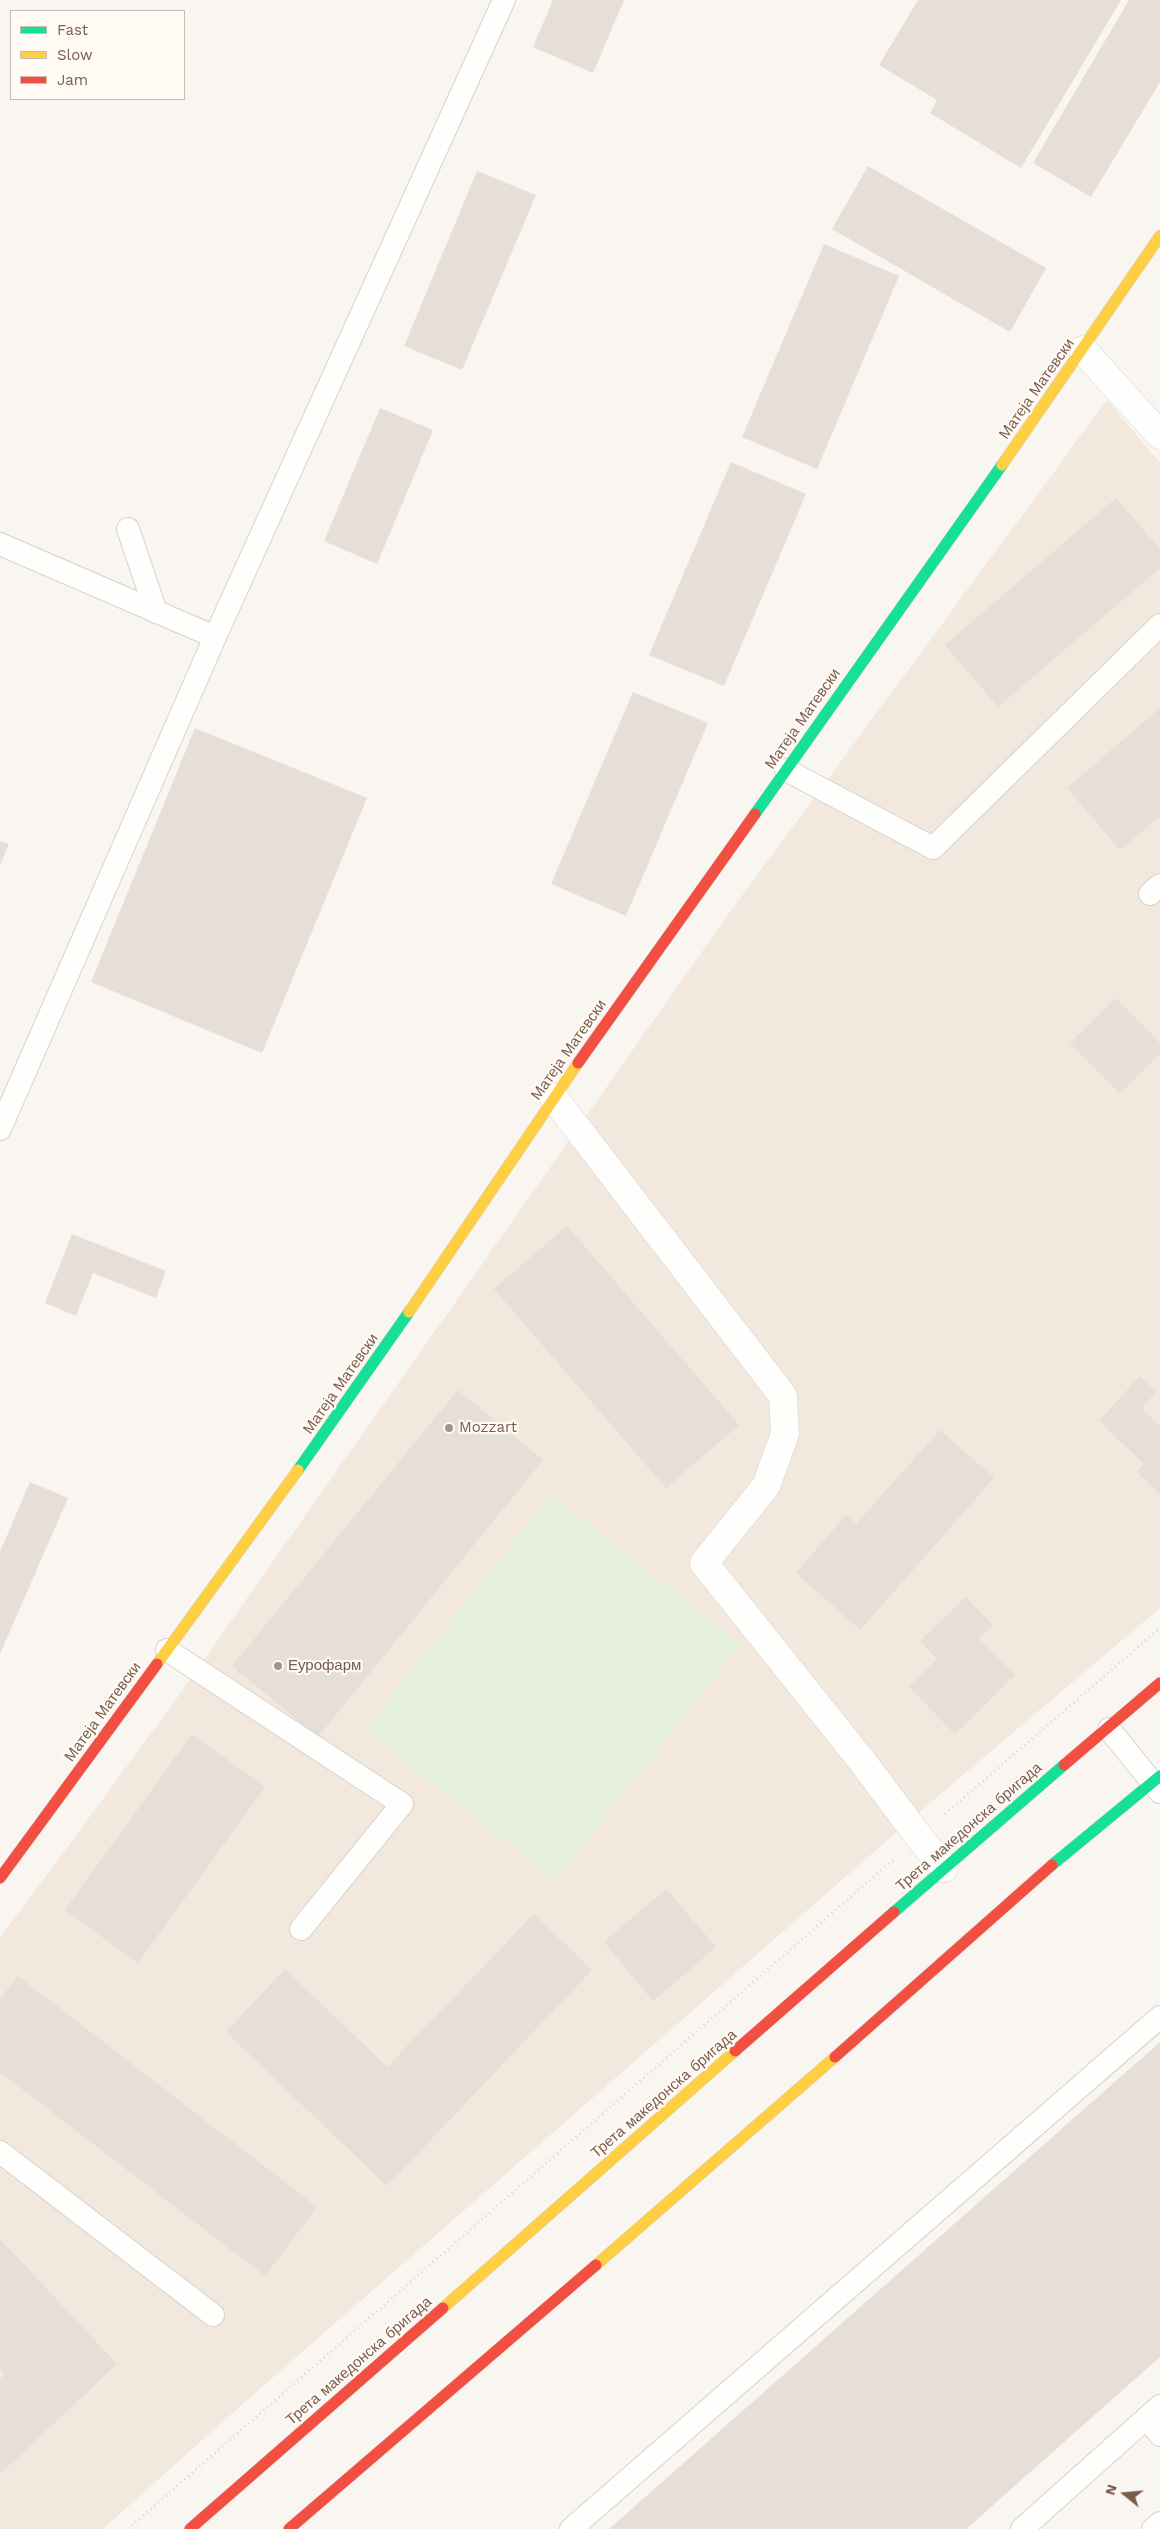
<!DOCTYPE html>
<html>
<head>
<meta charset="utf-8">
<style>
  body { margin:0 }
  #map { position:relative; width:1160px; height:2529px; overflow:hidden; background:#f9f5f0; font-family:"Work Sans",sans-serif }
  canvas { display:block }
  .legend { position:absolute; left:10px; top:10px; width:175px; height:90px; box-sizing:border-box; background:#fffaf3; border:1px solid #cabbb1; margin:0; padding:6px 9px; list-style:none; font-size:15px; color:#7a5c4d }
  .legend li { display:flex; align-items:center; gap:10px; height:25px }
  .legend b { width:25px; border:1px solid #cabbb1 }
  .north { position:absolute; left:1100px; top:2469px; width:50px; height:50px; -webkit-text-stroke:4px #fffaf3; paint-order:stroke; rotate:287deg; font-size:14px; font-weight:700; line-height:20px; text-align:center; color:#7a5c4d }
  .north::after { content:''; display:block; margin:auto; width:18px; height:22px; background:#7a5c4d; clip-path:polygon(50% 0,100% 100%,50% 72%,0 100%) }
</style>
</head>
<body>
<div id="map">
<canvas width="1160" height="2529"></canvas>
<ul class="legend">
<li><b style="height:6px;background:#16e098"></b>Fast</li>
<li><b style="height:6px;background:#ffcf43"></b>Slow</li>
<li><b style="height:6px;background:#f24e42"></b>Jam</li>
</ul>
<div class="north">N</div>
</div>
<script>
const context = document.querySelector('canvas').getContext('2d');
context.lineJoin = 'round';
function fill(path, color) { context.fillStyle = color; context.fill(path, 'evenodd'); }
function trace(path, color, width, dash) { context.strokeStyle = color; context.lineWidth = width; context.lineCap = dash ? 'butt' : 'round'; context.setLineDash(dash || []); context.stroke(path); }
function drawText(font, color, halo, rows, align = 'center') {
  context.font = font + ' "Work Sans",sans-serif'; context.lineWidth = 4.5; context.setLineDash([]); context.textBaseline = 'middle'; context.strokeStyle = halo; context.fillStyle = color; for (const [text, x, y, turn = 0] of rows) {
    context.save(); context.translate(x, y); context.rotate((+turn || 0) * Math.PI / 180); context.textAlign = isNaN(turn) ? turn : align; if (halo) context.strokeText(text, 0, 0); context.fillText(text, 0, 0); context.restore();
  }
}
fill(new Path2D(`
  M1107,400L1160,463V1608L930,1803L238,2408L103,2529H0V1938L167,1712L727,916Z`), '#f2e8de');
fill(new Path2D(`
  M551,1494L741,1644L555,1881L364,1730Z`), '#e7f0db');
fill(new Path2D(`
  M553,0H624L593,73L533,47Z
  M918,0H1121L1021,168L930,113L937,100L879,65Z
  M1129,0H1160V82L1091,197L1033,163Z
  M868,166L1046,268L1010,332L832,229Z
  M477,171L536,195L462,370L404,346Z
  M824,244L899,276L817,469L742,437Z
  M380,408L433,430L377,564L324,541Z
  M731,462L806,494L724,686L649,655Z
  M1116,498L1160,549V568L998,707L945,645Z
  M633,692L708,723L626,916L551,884Z
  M1160,708V816L1120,850L1067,788Z
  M195,728L367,798L262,1053L91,982Z
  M0,841L9,844L0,865Z
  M1116,998L1160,1043V1054L1120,1094L1070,1043Z
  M567,1226L739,1425L666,1488L494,1289Z
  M72,1234L166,1271L156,1298L93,1273L76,1316L45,1303Z
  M1140,1376L1156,1392L1142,1408L1160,1426V1494L1137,1472L1144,1464L1099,1421Z
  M458,1390L543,1460L318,1737L232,1666Z
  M940,1430L994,1478L860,1630L796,1573L846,1515L856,1524Z
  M30,1482L68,1498L0,1654V1552Z
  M966,1597L993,1625L979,1639L1015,1675L955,1734L909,1687L937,1659L920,1641Z
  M192,1734L265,1787L138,1963L65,1910Z
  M666,1889L716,1947L653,2001L604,1942Z
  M534,1914L592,1970L387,2186L226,2032L285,1969L387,2067Z
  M18,1976L317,2207L265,2276L0,2072V1999Z
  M1160,2042V2357L966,2529H609Z
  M0,2239L117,2364L0,2474V2379L5,2374L0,2368Z`), '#e6ded7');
const lane = new Path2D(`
  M128,529L156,612
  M0,544L215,637
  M786,770L933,848L1160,625
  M1150,894L1160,885
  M0,1129L215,637L504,0
  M167,1650L402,1804L301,1929
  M1109,1729L1160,1792
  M0,2152L213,2315
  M1147,2418L1160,2435
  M571,2529L1160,2017
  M1022,2529L1160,2406
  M1153,2529L1160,2523`);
const street = new Path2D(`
  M1083,350L1160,435
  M554,1098L783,1396L785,1434L766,1486L704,1563L862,1761L919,1837L944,1868`);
const fast = new Path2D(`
  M755,814L1002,465
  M298,1470L409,1312
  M1052,1865L1160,1776
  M894,1912L1064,1765`);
const slow = new Path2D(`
  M1002,465L1160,236
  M409,1312L578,1063
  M157,1664L298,1470
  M596,2265L835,2057
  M443,2308L735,2051`);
const jam = new Path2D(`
  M578,1063L755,814
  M1064,1765L1160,1683
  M0,1878L157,1664
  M735,2051L894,1912
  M835,2057L1052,1865
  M190,2529L443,2308
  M289,2529L596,2265`);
trace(lane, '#d7d1cb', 24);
trace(street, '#d7d1cb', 29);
trace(fast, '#d9d2cb', 12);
trace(slow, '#d9d2cb', 12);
trace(jam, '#d9d2cb', 12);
trace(new Path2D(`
  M945,1814L1160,1628
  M128,2529L893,1860`), '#dcd5d0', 3, [1, 4]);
trace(lane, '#fefefd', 22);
trace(street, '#fefefd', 28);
trace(fast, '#16e098', 11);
trace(slow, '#ffcf43', 11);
trace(jam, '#f24e42', 11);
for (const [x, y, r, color] of [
  [449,1428,5,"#a69286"],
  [278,1666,5,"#a69286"]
]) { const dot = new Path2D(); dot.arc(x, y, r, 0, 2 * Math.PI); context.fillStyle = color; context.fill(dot); trace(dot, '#fffaf3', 2); }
drawText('15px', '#7a5c4d', '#fffaf3', [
  ["Матеја Матевски",1037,389,-55],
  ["Матеја Матевски",803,719,-55],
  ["Матеја Матевски",569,1050,-55],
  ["Матеја Матевски",341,1384,-55],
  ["Матеја Матевски",103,1712,-54],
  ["Трета македонска бригада",969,1827,-41],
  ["Трета македонска бригада",664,2094,-41],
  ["Трета македонска бригада",359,2361,-41]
]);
drawText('15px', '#7a5c4d', '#fffaf3', [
  ["Mozzart",459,1428],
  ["Еурофарм",288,1666]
], 'left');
</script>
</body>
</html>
